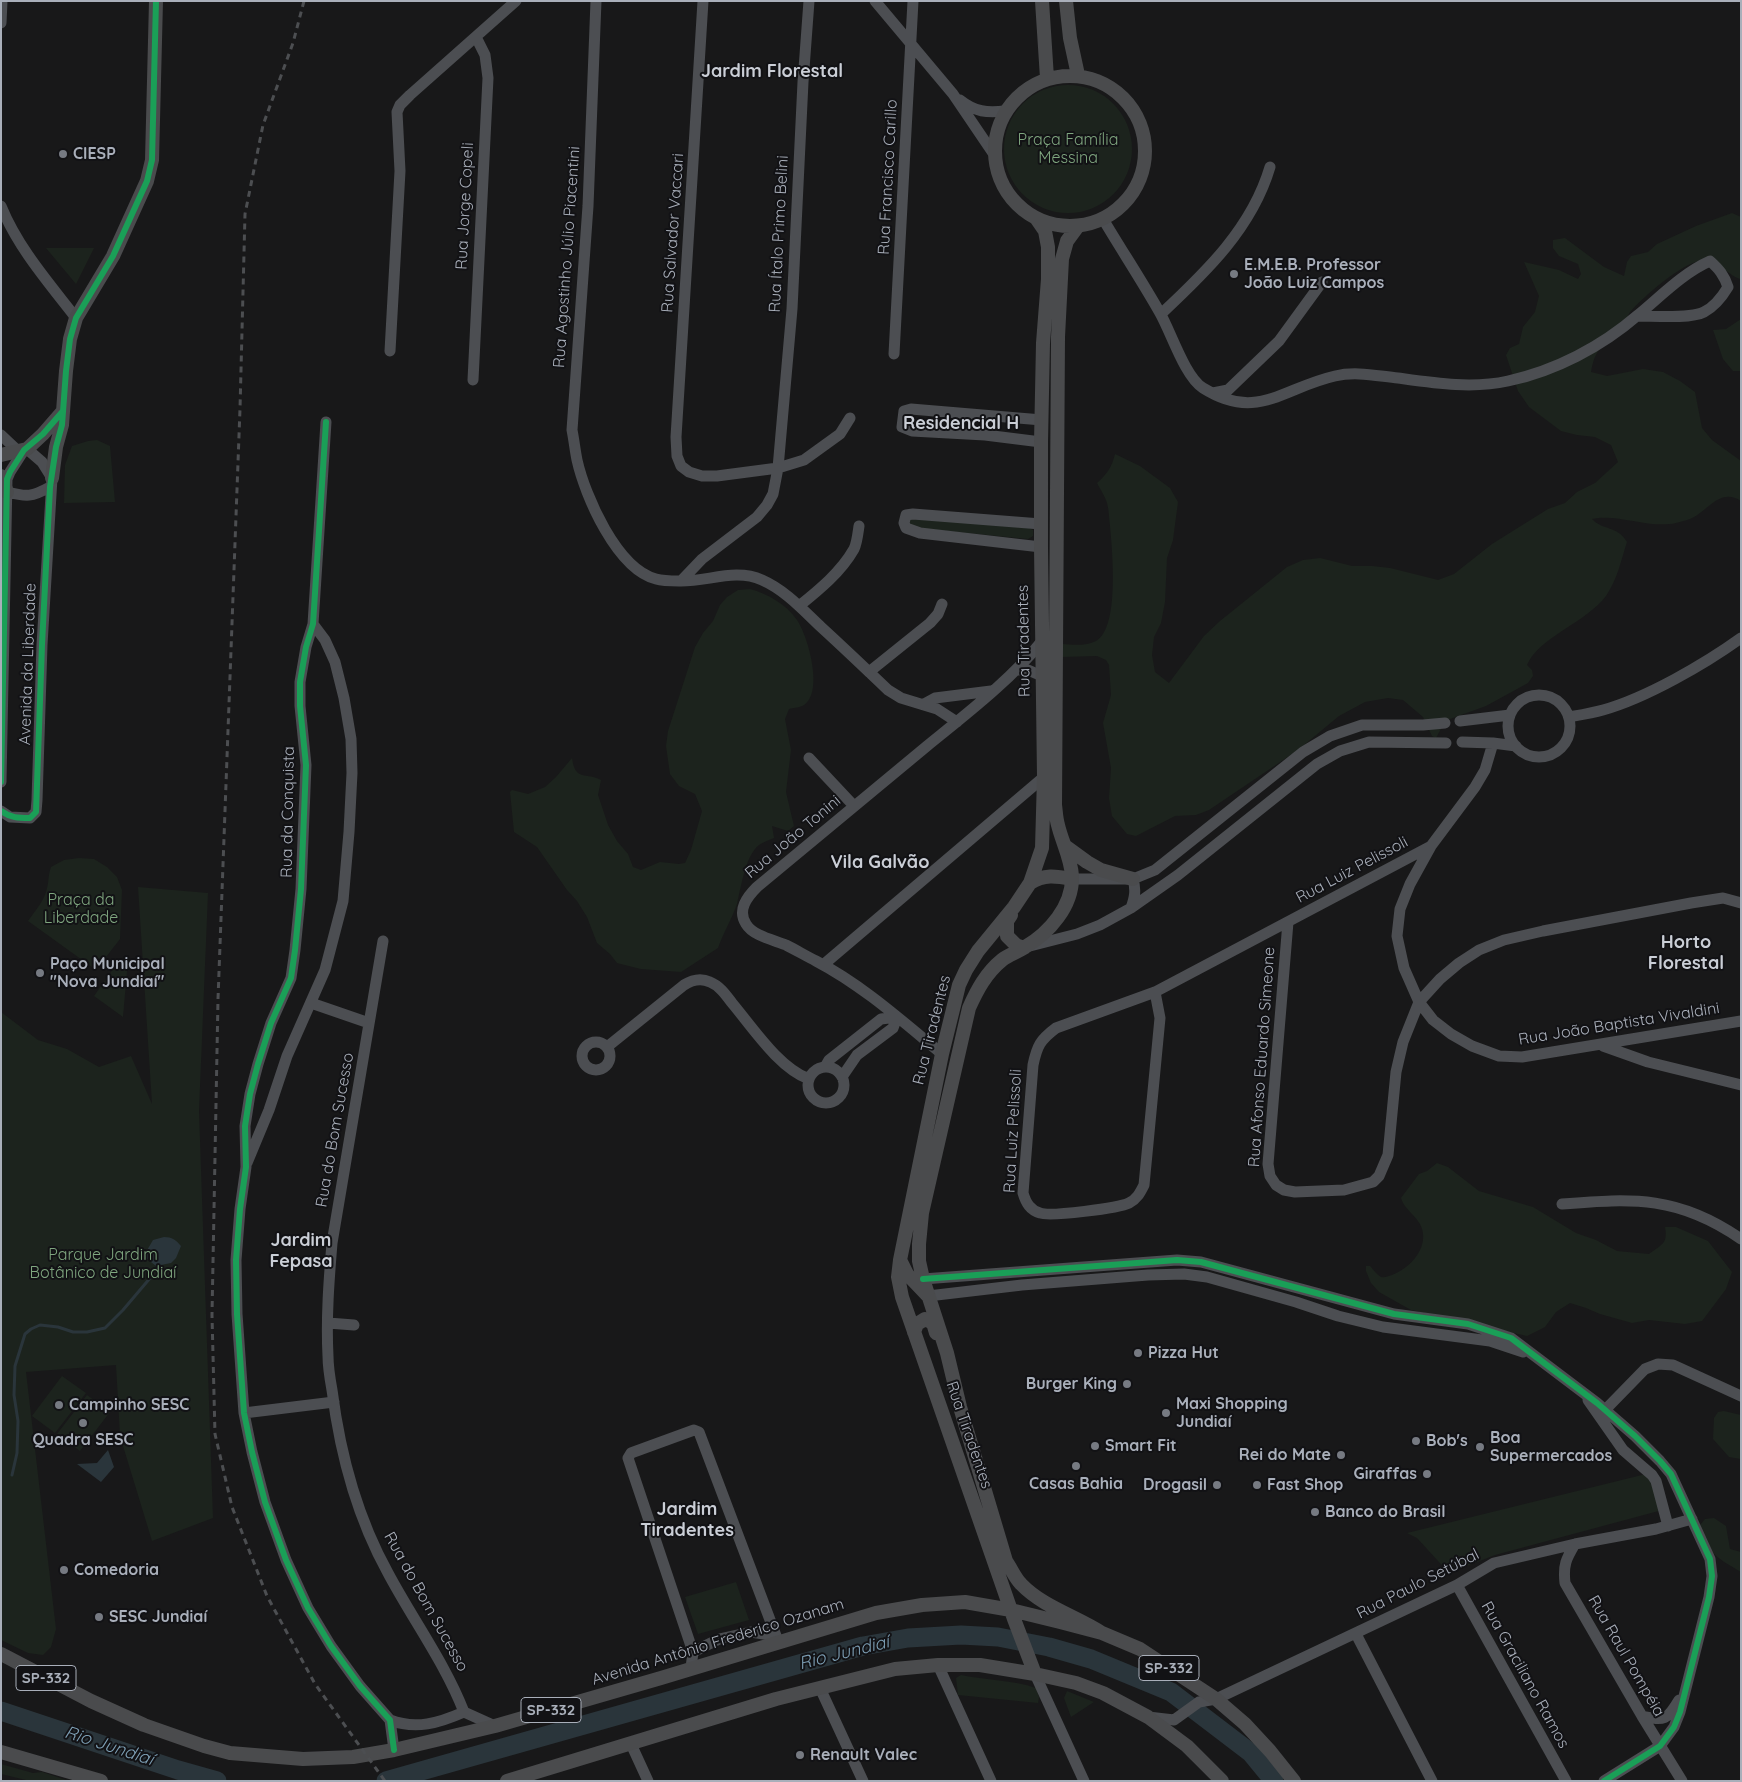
<!DOCTYPE html>
<html>
<head>
<meta charset="utf-8">
<style>
  body { margin:0 }
  #map { position:relative; width:1742px; height:1782px; overflow:hidden; background:#181819; font-family:Quicksand,sans-serif }
  canvas { display:block }
  .frame { position:absolute; inset:0; border:2px solid #a9afba; pointer-events:none }
</style>
</head>
<body>
<div id="map">
<canvas width="1742" height="1782"></canvas>
<div class="frame"></div>
</div>
<script>
const context = document.querySelector('canvas').getContext('2d');
context.lineJoin = 'round';
function fill(path, color) { context.fillStyle = color; context.fill(path, 'evenodd'); }
function trace(path, color, width, dash) { context.strokeStyle = color; context.lineWidth = width; context.lineCap = dash ? 'butt' : 'round'; context.setLineDash(dash || []); context.stroke(path); }
function drawText(font, color, halo, rows, align = 'center') {
  context.font = font + ' Quicksand,sans-serif'; context.lineWidth = 4; context.setLineDash([]); context.textBaseline = 'middle'; context.strokeStyle = halo; context.fillStyle = color; for (const [text, x, y, turn = 0] of rows) {
    context.save(); context.translate(x, y); context.rotate((+turn || 0) * Math.PI / 180); context.textAlign = isNaN(turn) ? turn : align; if (halo) context.strokeText(text, 0, 0); context.fillText(text, 0, 0); context.restore();
  }
}
fill(new Path2D(`
  M1004 149a64 64 0 1 1 128 0a64 64 0 1 1-128 0Z
  M1732,213L1741,217V279C1728,277 1720,259 1700,261C1682,263 1642,298 1630,312C1628,315 1627,319 1624,322C1615,334 1601,343 1595,357C1593,361 1592,367 1591,372L1607,376L1643,369L1663,372L1680,381L1695,392L1702,428L1712,440L1741,461V501C1721,488 1710,508 1694,517C1689,520 1682,521 1676,523C1648,529 1618,513 1592,519C1603,531 1617,525 1627,542C1621,561 1617,580 1606,596C1587,622 1539,637 1527,665L1532,670L1533,676L1528,683L1486,706L1450,719L1443,725L1436,738L1432,736L1423,717L1403,700L1388,698L1365,702L1339,716L1298,750L1209,810L1196,815L1175,816L1136,836L1127,834L1112,816L1109,798L1111,768L1103,723L1111,695L1109,665L1106,660L1097,656L1062,657V644C1073,645 1087,646 1096,641C1120,628 1112,549 1110,526C1109,519 1109,510 1107,503C1105,496 1100,489 1097,483C1107,474 1112,467 1115,454L1140,466L1170,488L1178,502L1173,540L1167,558L1165,602L1161,623L1154,637L1152,655L1155,672L1169,683L1204,636L1220,621L1287,567L1303,560L1320,558L1352,566H1372L1390,568L1438,580L1454,574L1492,544L1548,509L1565,503L1577,492L1595,483L1618,462L1611,445L1595,437L1577,435L1561,431L1529,407L1518,391L1506,355L1510,348L1519,344L1523,327L1535,312L1539,296L1524,262L1559,270L1578,279L1581,274L1578,264L1559,256L1553,248V240L1565,238L1604,267L1624,276L1627,262L1631,256L1648,252L1657,244L1696,226Z
  M46,248H94L76,284Z
  M1741,319V371H1733L1723,359L1713,330L1726,329Z
  M97,440L110,446L115,502L64,503L65,465L72,446L88,441Z
  M912,518L1029,528L1033,530V536L1028,539L916,528L910,526L908,521Z
  M750,589C768,594 786,604 797,620C808,636 824,692 804,705C801,707 794,708 789,709L785,719L791,750L786,792L794,826L788,831L772,826L774,838C769,840 763,842 759,845C745,856 741,888 737,904C732,919 723,933 718,948L681,972L641,969L617,963L610,954L597,943L587,917L577,901L567,890L537,847L514,832L510,792L512,790L528,794L545,787L556,777L572,758C575,782 587,772 601,780L598,795L608,825L617,841L628,854L633,867L641,870L660,862L679,864L685,863L691,850L702,811L695,794L679,786L670,774L666,746L668,731L695,647L703,633L713,621L720,605L727,597L738,590Z
  M79,858L94,859L107,867L117,877L122,890L120,939L96,970L28,921C35,911 45,900 47,888C49,881 48,875 51,867L64,860Z
  M138,887L208,893L199,1111L213,1518L152,1541L120,1436L116,1365L26,1372L56,1629L51,1647L43,1655L28,1653L1,1640V1012L38,1040L67,1049L99,1067L131,1056L152,1104Z
  M128,960L123,1017L94,996L118,962Z
  M1437,1163L1448,1167L1479,1191L1533,1207L1576,1233L1596,1240L1617,1251L1649,1254C1662,1244 1668,1244 1665,1227H1676L1708,1241L1732,1272L1726,1289L1702,1321L1685,1324L1649,1320L1632,1323L1600,1314L1586,1308L1570,1303L1556,1312L1545,1327L1527,1336L1411,1310L1379,1292L1371,1283L1366,1271V1266H1370C1373,1269 1377,1275 1381,1277C1385,1278 1388,1276 1392,1275C1408,1269 1425,1252 1423,1234C1422,1218 1405,1212 1401,1198L1419,1174L1427,1171Z
  M62,1376L86,1393L55,1433L32,1416Z
  M87,1395L110,1412L80,1451L57,1434Z
  M1724,1411L1741,1415V1459L1729,1457L1713,1439L1714,1418L1718,1412Z
  M1650,1473L1666,1509L1495,1555L1449,1573L1417,1538L1407,1533Z
  M1714,1518L1726,1526L1730,1549L1741,1552V1572C1714,1556 1710,1555 1700,1525L1705,1519Z
  M736,1582L749,1620L698,1634L685,1597Z
  M961,1675C985,1680 1013,1680 1036,1688L1039,1697L1038,1703L958,1695L956,1678Z
  M1067,1691L1094,1702L1071,1717L1064,1698Z
  M1,1764L33,1773L42,1772L69,1781H30L1,1774Z`), '#1c231d');
fill(new Path2D(`
  M164,1237C172,1237 176,1240 181,1246L176,1258L171,1263L156,1266L146,1258V1252L153,1240Z
  M108,1450L114,1467L101,1482L77,1464L97,1463Z`), '#2a353b');
trace(new Path2D(`
  M12,1475L17,1453L18,1421L14,1395L15,1366L25,1334L31,1329L40,1325L58,1327L73,1332H87L105,1328L123,1310L151,1277`), '#2a353b', 3);
trace(new Path2D(`
  M1,1711L178,1770L217,1781
  M386,1781L863,1646L908,1638L961,1635L998,1637L1049,1647L1091,1659L1171,1692L1251,1753L1274,1781`), '#2a353b', 19);
trace(new Path2D(`
  M596,1L588,206L572,430C574,440 575,450 577,460C585,496 617,569 656,579C663,581 672,581 679,581C707,582 735,568 762,580C785,590 803,610 821,627C844,648 866,669 888,690L901,698L937,709L957,722
  M703,1L676,437L677,456L681,466L689,472L702,476H717L778,468L804,460L840,434L850,418
  M875,1L953,94L995,156
  M1,23L2,1
  M960,100C975,112 987,113 1005,111
  M1,206C18,248 49,283 76,318
  M1103,219C1122,251 1142,281 1160,313C1171,332 1185,377 1203,388C1257,422 1282,388 1335,376C1356,371 1377,376 1398,378C1434,383 1472,389 1508,381C1555,371 1601,347 1638,315C1661,296 1683,273 1710,261C1719,269 1724,275 1728,287C1722,297 1714,307 1704,312C1690,319 1654,316 1637,316
  M1161,314C1206,272 1252,228 1270,167
  M390,351L400,171L397,112L400,105L410,95L516,1
  M894,354L913,1
  M473,380L488,78L485,55L476,37
  M1213,393L1228,390L1279,341L1322,282
  M326,422L313,624L306,647L300,682V706L306,765L301,889L295,950L291,978L271,1023L258,1064L250,1094L245,1126L246,1167L240,1209L236,1260L237,1314L244,1413L252,1452L265,1502L286,1560L308,1608L331,1646L360,1686L390,1720L394,1750
  M1,435L18,451
  M1041,442L985,435L912,431L902,427L904,411L911,409L1042,420
  M7,492C27,497 32,497 50,487
  M1041,547L920,533L906,528L904,523L906,515L913,514L1041,524
  M681,581L702,559L757,517L767,505L773,494L778,468L792,309L803,82L809,1
  M799,606C819,590 841,572 854,549C857,543 858,533 859,526
  M1016,670H1028L1042,676
  M869,672L930,623L938,614L942,604
  M1508 726a31 31 0 1 1 62 0a31 31 0 1 1-62 0Z
  M924,704L935,698L991,691
  M1569,717C1580,715 1592,713 1603,710C1646,698 1705,664 1741,638
  M1460,721L1510,715
  M1462,742L1493,743L1516,746
  M1493,743L1485,770L1475,787L1431,846L1410,884L1400,909L1397,936L1404,968L1419,1002L1433,1020L1451,1034L1472,1046L1499,1056L1522,1057L1741,1021
  M809,758L854,806
  M1,782L7,479L10,472L24,450
  M1,811L10,817L30,818L36,812L37,800L42,645L52,478L42,462L27,449
  M1072,879H1133L1155,870L1303,752L1330,736L1362,725H1423L1445,723
  M1131,908C1135,897 1136,890 1133,879
  M1288,922L1268,1164L1270,1176L1276,1185L1284,1190L1295,1192L1344,1190L1373,1182L1379,1176L1388,1155L1396,1072L1403,1042L1419,1002L1440,979L1459,963L1479,950L1504,940L1543,931L1691,903L1723,898L1741,903
  M383,941L332,1243C329,1280 326,1318 328,1356C328,1367 330,1379 332,1390C340,1453 357,1517 388,1573C413,1620 445,1663 464,1712L495,1726
  M1026,947L1077,934L1100,925L1131,908L1178,875L1317,764L1340,751L1369,742L1446,743
  M823,965L1044,777
  M1155,992L1160,1018L1144,1185C1140,1193 1137,1199 1129,1203C1119,1208 1050,1217 1040,1213C1030,1210 1026,1203 1023,1193L1033,1065C1037,1046 1040,1040 1056,1028L1155,992L1431,846
  M311,1003L369,1023
  M582 1056a14 14 0 1 1 28 0a14 14 0 1 1-28 0Z
  M1603,1046L1648,1062L1741,1085
  M607,1047L684,985C692,980 701,978 710,982C720,986 726,995 732,1003C753,1028 779,1068 809,1079
  M942,1054C902,1021 862,985 816,961C806,956 796,950 786,945C774,940 753,936 746,924C737,910 747,897 757,887C813,840 870,793 927,746C965,715 1012,679 1042,641
  M825,1067L829,1060L881,1019L897,1017L893,1028L857,1055L842,1077
  M808 1085a18 18 0 1 1 36 0a18 18 0 1 1-36 0Z
  M247,1163L269,1110L287,1056L325,970L343,901L349,832L352,773L351,739L344,698L335,662L325,640L313,624
  M1562,1204C1634,1198 1679,1196 1741,1239
  M923,1279L1177,1260L1201,1262L1394,1314L1468,1324L1511,1338L1597,1403L1635,1436L1660,1461L1671,1474L1710,1559L1712,1576L1709,1597L1680,1712L1674,1727L1660,1746L1604,1781
  M928,1296L1022,1285L1148,1275L1184,1274L1207,1277L1296,1302L1338,1316L1383,1327L1490,1341L1523,1352
  M328,1323L354,1325
  M1588,1400L1623,1450L1652,1475L1656,1481L1668,1526
  M1606,1409L1645,1369L1658,1364L1673,1365L1741,1396
  M244,1413L334,1402
  M1575,1544C1566,1559 1563,1565 1565,1583L1642,1716L1682,1781
  M1457,1585L1566,1781
  M1356,1634L1432,1781
  M693,1652L719,1639L751,1632L776,1636
  M938,1665L991,1781
  M691,1668L693,1652L628,1458L631,1453L694,1430L699,1432L778,1641
  M1035,1674L1084,1781
  M820,1688L863,1781
  M1642,1716C1665,1721 1667,1720 1679,1700
  M1148,1717L1174,1720L1199,1702L1216,1699L1457,1585L1494,1563L1575,1544L1656,1529L1692,1519
  M390,1720C416,1730 439,1723 464,1712
  M631,1744L648,1781`), '#4c4e52', 11);
trace(new Path2D(`
  M1042,1L1047,78
  M1066,1L1070,38L1078,75
  M995 151a75 75 0 1 1 150 0a75 75 0 1 1-150 0Z
  M1078,226L1067,241L1062,259L1058,337L1055,805C1056,812 1056,818 1058,825C1062,842 1071,858 1072,876C1073,906 1049,933 1025,947C1018,952 1008,955 1002,960C986,973 977,990 969,1008L922,1213L919,1244V1261L923,1279L947,1353L960,1407L1006,1561C1011,1568 1015,1578 1021,1584C1043,1607 1076,1616 1102,1633
  M1,455L27,449L43,434L63,411
  M1,476L7,492
  M52,478L56,447L62,425L66,371L70,339L76,318L113,256L147,181L152,160L156,1
  M1065,846L1087,862L1101,870L1133,879
  M1030,883C1044,874 1056,876 1072,879
  M1011,915L1007,921V936L1016,945L1024,948
  M900,1260L907,1274L927,1295
  M914,1332L917,1324L925,1319L933,1323L936,1333
  M1,1654L91,1701L144,1725L204,1746L230,1753L303,1759L353,1757L394,1750L495,1726L661,1678L876,1613L922,1605L965,1602L1011,1610L1060,1622L1102,1633L1140,1649L1216,1699L1245,1724L1270,1751L1294,1781
  M1035,1674L1014,1619L902,1297L898,1277L900,1260L942,1054L959,985L966,970L978,951L1014,907L1030,883L1042,848L1044,777L1041,547V442L1043,343L1048,279V247L1045,231L1036,218
  M1,1752L101,1781
  M507,1781L776,1699L895,1669L938,1665H980L1035,1674L1076,1683L1103,1693L1148,1717L1187,1746L1222,1781`), '#4a4b4d', 14);
trace(new Path2D(`
  M304,1L293,43L263,125L245,214L240,409L218,999L212,1315L215,1434L232,1507L267,1596L315,1684L385,1781`), '#4c4e51', 3, [6, 5]);
trace(new Path2D(`
  M326,422L313,624L306,647L300,682V706L306,765L301,889L295,950L291,978L271,1023L258,1064L250,1094L245,1126L246,1167L240,1209L236,1260L237,1314L244,1413L252,1452L265,1502L286,1560L308,1608L331,1646L360,1686L390,1720L394,1750
  M1,782L7,479L10,472L24,450L43,434L63,411
  M1,811C11,818 18,818 30,818L36,812L42,645L50,487L56,447L62,425L66,371L70,339L76,318L113,256L147,181L152,160L156,1
  M923,1279L1177,1260L1201,1262L1394,1314L1468,1324L1511,1338L1597,1403L1635,1436L1660,1461L1671,1474L1710,1559L1712,1576L1709,1597L1680,1712L1674,1727L1660,1746L1604,1781`), '#1a9f57', 6);
for (const [x, y, r, color] of [
  [63,154,5,"#767a82"],
  [1234,274,5,"#767a82"],
  [40,973,5,"#767a82"],
  [1138,1353,5,"#767a82"],
  [1127,1384,5,"#767a82"],
  [59,1405,5,"#767a82"],
  [1166,1413,5,"#767a82"],
  [83,1423,5,"#767a82"],
  [1416,1441,5,"#767a82"],
  [1095,1446,5,"#767a82"],
  [1480,1447,5,"#767a82"],
  [1341,1455,5,"#767a82"],
  [1076,1466,5,"#767a82"],
  [1427,1474,5,"#767a82"],
  [1217,1485,5,"#767a82"],
  [1257,1485,5,"#767a82"],
  [1315,1512,5,"#767a82"],
  [64,1570,5,"#767a82"],
  [99,1617,5,"#767a82"],
  [800,1755,5,"#767a82"]
]) { const dot = new Path2D(); dot.arc(x, y, r, 0, 2 * Math.PI); context.fillStyle = color; context.fill(dot); trace(dot, '#121215', 2); }
for (const [x, y, w] of [
  [1169,1668,60],
  [46,1678,60],
  [551,1710,60]
]) { const box = new Path2D(); box.roundRect(x - w / 2, y - 12.5, w, 25, 4); context.fillStyle = '#121215'; context.fill(box); trace(box, '#a9afba', 1); }
drawText('bold 15px', '#a9afba', null, [
  ["SP-332",1169,1668],
  ["SP-332",46,1678],
  ["SP-332",551,1710]
]);
drawText('16px', '#7fa67f', '#121215', [
  ["Praça Família",1068,140],
  ["Messina",1068,158],
  ["Praça da",81,900],
  ["Liberdade",81,918],
  ["Parque Jardim",103,1255],
  ["Botânico de Jundiaí",103,1273]
]);
drawText('bold 16px', '#a9afba', '#121215', [
  ["CIESP",73,154],
  ["E.M.E.B. Professor",1244,265],
  ["João Luiz Campos",1244,283],
  ["Paço Municipal",50,964],
  ["\"Nova Jundiaí\"",50,982],
  ["Pizza Hut",1148,1353],
  ["Burger King",1117,1384,"right"],
  ["Maxi Shopping",1176,1404],
  ["Jundiaí",1176,1422],
  ["Campinho SESC",69,1405],
  ["Boa",1490,1438],
  ["Supermercados",1490,1456],
  ["Quadra SESC",83,1440,"center"],
  ["Bob's",1426,1441],
  ["Smart Fit",1105,1446],
  ["Rei do Mate",1331,1455,"right"],
  ["Giraffas",1417,1474,"right"],
  ["Casas Bahia",1076,1484,"center"],
  ["Drogasil",1207,1485,"right"],
  ["Fast Shop",1267,1485],
  ["Banco do Brasil",1325,1512],
  ["Comedoria",74,1570],
  ["SESC Jundiaí",109,1617],
  ["Renault Valec",810,1755]
], 'left');
drawText('16px', '#a9afba', '#121215', [
  ["Rua Francisco Carillo",888,177,-87],
  ["Rua Jorge Copeli",465,206,-87],
  ["Rua Salvador Vaccari",673,233,-86],
  ["Rua Ítalo Primo Belini",779,234,-87],
  ["Rua Agostinho Júlio Piacentini",567,257,-86],
  ["Rua Tiradentes",1024,641,-91],
  ["Avenida da Liberdade",28,664,-88],
  ["Rua da Conquista",288,812,-89],
  ["Rua João Tonini",793,837,-40],
  ["Rua Luiz Pelissoli",1352,870,-28],
  ["Rua João Baptista Vivaldini",1619,1024,-9],
  ["Rua Tiradentes",932,1030,-76],
  ["Rua Afonso Eduardo Simeone",1262,1057,-86],
  ["Rua do Bom Sucesso",335,1130,-80],
  ["Rua Luiz Pelissoli",1013,1131,-87],
  ["Rua Tiradentes",969,1435,71],
  ["Rua Paulo Setúbal",1418,1584,-27],
  ["Rua do Bom Sucesso",426,1602,61],
  ["Avenida Antônio Frederico Ozanam",718,1642,-17],
  ["Rua Raul Pompéia",1626,1656,60],
  ["Rua Graciliano Ramos",1525,1675,61]
]);
drawText('bold 18px', '#caced6', '#121215', [
  ["Jardim Florestal",772,72],
  ["Residencial H",961,424],
  ["Vila Galvão",880,863],
  ["Horto",1686,943],
  ["Florestal",1686,964],
  ["Jardim",301,1241],
  ["Fepasa",301,1262],
  ["Jardim",687,1510],
  ["Tiradentes",687,1531]
]);
drawText('italic 18px', '#7ea0b6', '#121215', [
  ["Rio Jundiaí",844,1653,-14],
  ["Rio Jundiaí",109,1746,18]
]);
</script>
</body>
</html>
